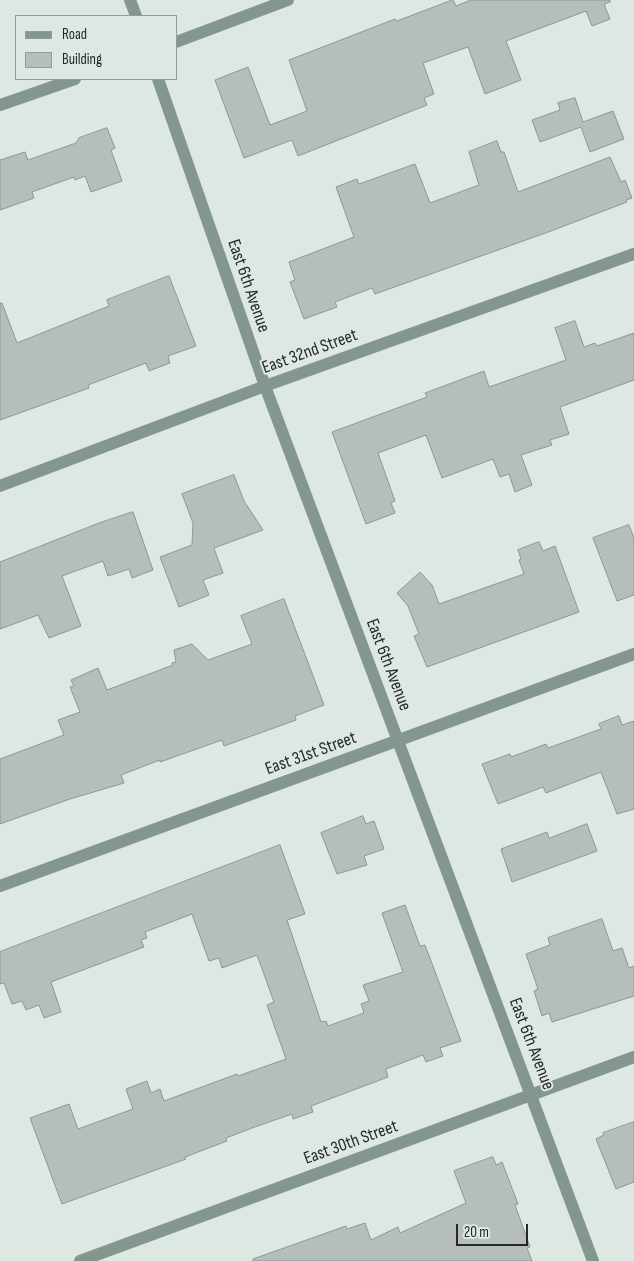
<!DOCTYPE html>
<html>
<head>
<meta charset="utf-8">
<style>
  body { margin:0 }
  #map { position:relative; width:634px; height:1261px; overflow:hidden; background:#dee8e3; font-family:"Sofia Sans Condensed",sans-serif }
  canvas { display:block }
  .legend { position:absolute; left:15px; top:15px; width:162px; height:65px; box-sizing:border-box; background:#dee8e3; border:1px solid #949b98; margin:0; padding:6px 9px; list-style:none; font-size:15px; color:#252827 }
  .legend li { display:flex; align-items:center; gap:10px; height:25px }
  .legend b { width:25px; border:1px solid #949b98 }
  .scale { position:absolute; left:456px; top:1224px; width:72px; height:22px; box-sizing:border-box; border:2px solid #252827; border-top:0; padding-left:6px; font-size:15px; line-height:18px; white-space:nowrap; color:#252827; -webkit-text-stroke:4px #dee8e3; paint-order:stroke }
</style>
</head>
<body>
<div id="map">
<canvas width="634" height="1261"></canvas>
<ul class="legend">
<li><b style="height:6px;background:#83978e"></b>Road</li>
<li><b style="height:14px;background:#b5beba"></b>Building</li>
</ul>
<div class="scale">20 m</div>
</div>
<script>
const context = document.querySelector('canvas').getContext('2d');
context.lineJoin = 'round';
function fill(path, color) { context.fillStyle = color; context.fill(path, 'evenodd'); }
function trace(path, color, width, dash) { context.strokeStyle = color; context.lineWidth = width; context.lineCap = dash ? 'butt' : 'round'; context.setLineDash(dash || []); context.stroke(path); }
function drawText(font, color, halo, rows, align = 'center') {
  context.font = font + ' "Sofia Sans Condensed",sans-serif'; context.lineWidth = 4; context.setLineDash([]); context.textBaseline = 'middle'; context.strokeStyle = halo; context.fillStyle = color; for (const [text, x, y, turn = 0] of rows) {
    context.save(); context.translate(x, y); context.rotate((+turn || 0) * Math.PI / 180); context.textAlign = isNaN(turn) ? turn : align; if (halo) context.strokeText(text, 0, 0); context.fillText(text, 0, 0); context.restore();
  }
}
const building = new Path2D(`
  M453,0L456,6L471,0H610V2L604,4L610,19L592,26L586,11L506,41L521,80L485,94L468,47L423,63L434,94L424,98L427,105L298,156L292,140L244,158L215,80L248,67L270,125L307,111L289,60L395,19L396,21Z
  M575,98L583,122L613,111L624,139L590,152L581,127L540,142L532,120L560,110L558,103Z
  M107,128L115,148L111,150L122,181L91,192L85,176L75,180L74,177L32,192L34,198L0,210V160L25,152L28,160L76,143L79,138Z
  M497,141L501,152H504L518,192L610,157L621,182L625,180L632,198L626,200L627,202L551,231L375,294L372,288L335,302L337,307L304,319L290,282L295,280L289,262L354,237L336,187L357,179L359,184L415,164L430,203L479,185L469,152Z
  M169,276L196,346L168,356L170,363L149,371L146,363L88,385L89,388L0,420V303H2L17,343L109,306L107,300Z
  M575,321L584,347L595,343L597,346L634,333V380L560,407L569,434L550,440L552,445L521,455L532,485L515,492L509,474L500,477L493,459L442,478L426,435L378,453L395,501L391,503L395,513L366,524L332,432L427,397L425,393L484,371L489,387L566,360L555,328Z
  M234,475L244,501L263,530L214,548L223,573L203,580L209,595L179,607L160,557L192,545L193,523L182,494Z
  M133,512L153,570L132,578L129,569L108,576L103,561L62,576L81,626L49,638L38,615L0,629V562L99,523Z
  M629,525L634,538V595L617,601L593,538Z
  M539,542L543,551L555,546L579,612L427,667L414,636L419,634L408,606L397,593L420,572L432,585L439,604L524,574L519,560L521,559L518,550Z
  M284,599L324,705L295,716L296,720L224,746L222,740L160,762V760L121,775L124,783L70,799L0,824V759L64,735L58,720L80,712L70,687L74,686L71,680L98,668L107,690L173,665L172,663L176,662L174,650L192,644L208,660L252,644L241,616Z
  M619,716L622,725L634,721V809L617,814L601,772L546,793L543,787L498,804L482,764L510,754L511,757L546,744L548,748L601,729L599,724Z
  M363,816L366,824L374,821L384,849L364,856L367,865L337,874L321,833Z
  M587,824L597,851L512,882L501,849L547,832L549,838Z
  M280,845L305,914L287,920L321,1022L326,1021L328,1026L364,1013L361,1004L369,1001L363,985L403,972L382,913L405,905L420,946L425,945L461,1041L440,1048L443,1056L426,1062L423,1055L386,1069L388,1077L311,1106L313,1112L293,1119L292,1114L252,1128L226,1138L227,1141L185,1157L186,1159L62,1204L30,1118L69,1104L78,1129L133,1109L126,1089L147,1081L151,1093L160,1089L164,1101L237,1074L238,1076L286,1059L267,1005L274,1002L257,955L222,968L219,958L209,961L192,914L145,932L147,938L141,940L144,947L51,982L61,1012L44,1018L39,1005L26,1010L22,1001L12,1004L4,983L0,984V952Z
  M602,919L613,951L622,948L629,968L634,966V996L552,1022L549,1013L542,1016L534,991L538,989L526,954L550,945L548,938Z
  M634,1122V1182L616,1189L596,1139L604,1135L603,1133Z
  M493,1157L496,1165L502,1162L518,1204L515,1205L530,1247L527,1248L532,1261H253V1259L346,1226L347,1229L365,1223L371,1240L398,1227L400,1233L466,1203L454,1171Z`);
fill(building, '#b5beba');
trace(building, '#8c9692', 1);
trace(new Path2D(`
  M130,0L136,16
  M176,42L288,0
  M158,79L265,386L593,1261
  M0,105L75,79
  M0,486L265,386L634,254
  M0,886L634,654
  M80,1261L634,1057`), '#83978e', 12);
drawText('18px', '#252827', '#dee8e3', [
  ["East 6th Avenue",248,286,71],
  ["East 32nd Street",310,352,-20],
  ["East 6th Avenue",388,665,69],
  ["East 31st Street",311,754,-20],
  ["East 6th Avenue",531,1044,69],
  ["East 30th Street",351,1143,-20]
]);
</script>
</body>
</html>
